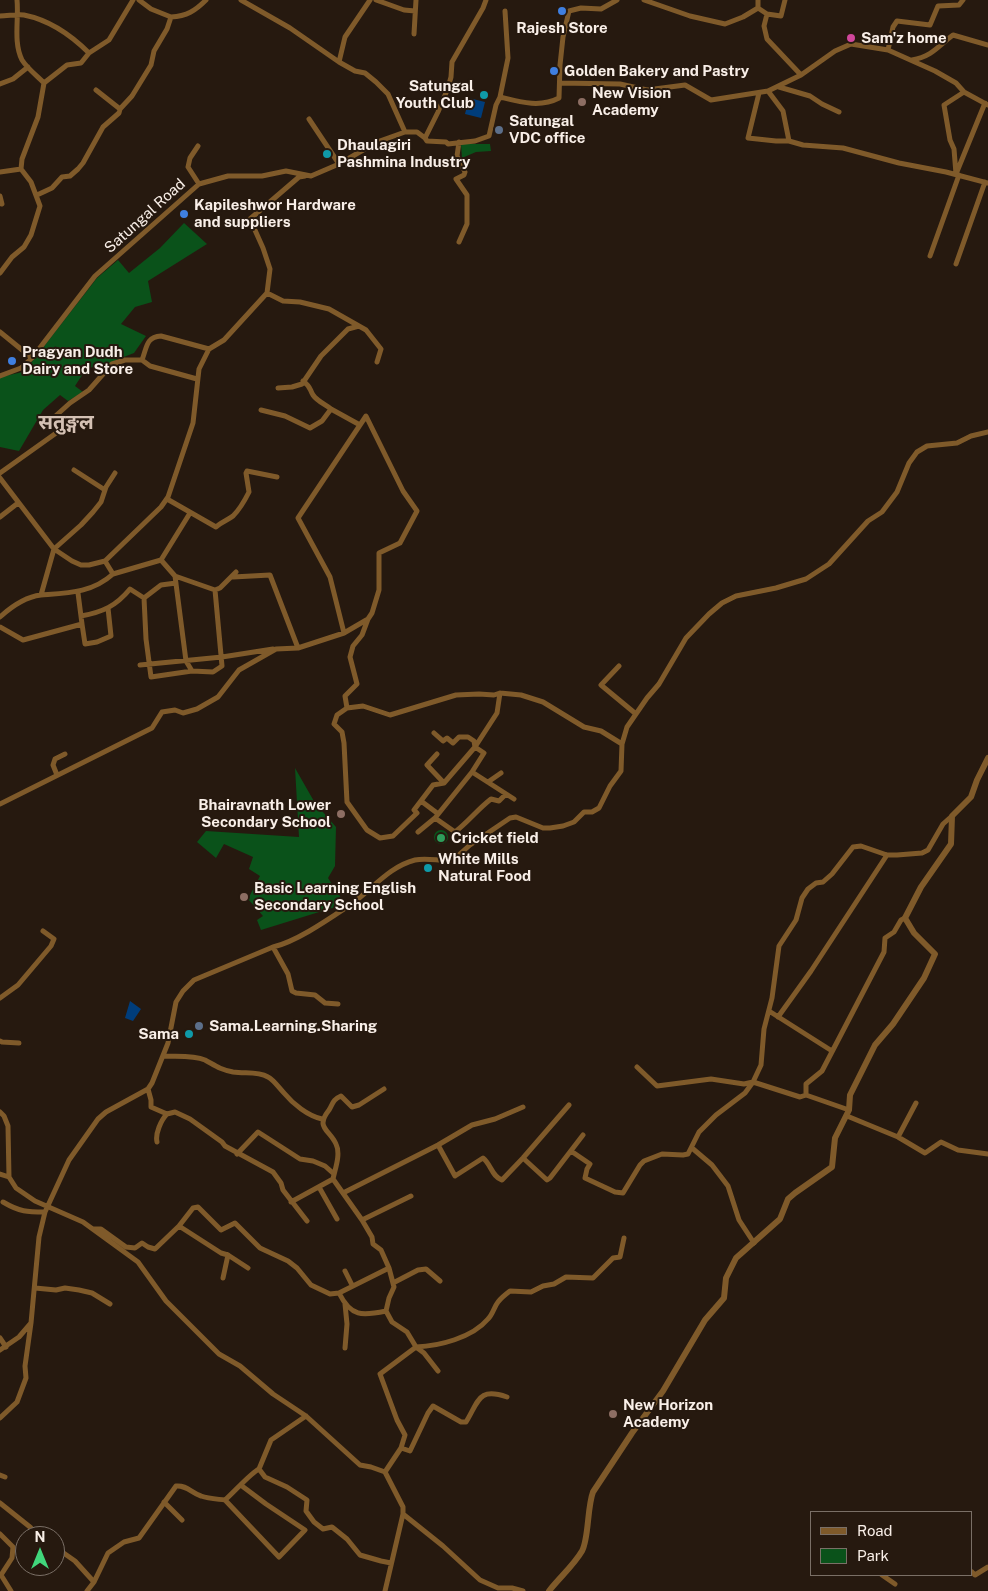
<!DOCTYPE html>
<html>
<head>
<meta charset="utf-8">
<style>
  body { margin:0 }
  #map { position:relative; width:988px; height:1591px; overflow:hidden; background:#26190f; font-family:"Public Sans",sans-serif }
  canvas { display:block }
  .legend { position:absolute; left:810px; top:1511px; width:162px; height:65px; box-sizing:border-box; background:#26190f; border:1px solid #7a6f66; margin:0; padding:6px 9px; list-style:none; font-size:15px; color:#f9efe8 }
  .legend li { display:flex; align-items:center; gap:10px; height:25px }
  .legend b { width:25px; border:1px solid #7a6f66 }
  .north { position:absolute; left:15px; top:1526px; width:50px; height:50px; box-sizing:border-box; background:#26190f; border:1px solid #7a6f66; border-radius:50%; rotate:0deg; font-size:14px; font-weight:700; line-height:20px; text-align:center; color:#f9efe8 }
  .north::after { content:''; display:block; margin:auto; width:18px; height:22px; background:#41d77c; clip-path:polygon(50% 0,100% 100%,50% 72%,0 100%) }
</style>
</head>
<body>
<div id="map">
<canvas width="988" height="1591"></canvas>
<ul class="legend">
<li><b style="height:6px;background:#7f5a2a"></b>Road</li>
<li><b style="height:14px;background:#0a521a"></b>Park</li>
</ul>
<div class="north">N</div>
</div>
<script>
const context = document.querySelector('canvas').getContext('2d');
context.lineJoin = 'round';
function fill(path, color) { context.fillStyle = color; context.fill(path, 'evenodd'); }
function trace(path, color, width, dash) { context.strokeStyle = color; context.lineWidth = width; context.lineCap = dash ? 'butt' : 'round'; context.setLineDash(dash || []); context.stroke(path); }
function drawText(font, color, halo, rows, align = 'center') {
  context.font = font + ' "Public Sans","Noto Sans Devanagari",sans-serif'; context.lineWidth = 4; context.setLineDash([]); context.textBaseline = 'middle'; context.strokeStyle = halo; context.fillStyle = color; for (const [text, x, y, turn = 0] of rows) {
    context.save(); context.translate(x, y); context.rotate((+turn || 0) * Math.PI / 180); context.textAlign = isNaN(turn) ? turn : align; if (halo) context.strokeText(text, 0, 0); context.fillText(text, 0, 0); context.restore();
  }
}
fill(new Path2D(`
  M461,144H490L491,151L476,152L462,158Z
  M184,223L207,244L148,281L152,302L135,307L121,324L146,336L134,353L116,360L99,372L93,367L86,369L75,386L83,392L68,401L60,395L43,410L19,451L0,447V377L23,372L31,363L97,278L118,260L129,273L160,248Z
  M295,768L315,803L336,827L335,866L328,878L345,904L261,930L257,920L263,916L248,899L260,876L249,869L253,857L224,844L216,858L197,842L206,831L299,837Z
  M434 837a7 7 0 1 1 14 0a7 7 0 1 1-14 0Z`), '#0a521a');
fill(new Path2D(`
  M469,98L485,102L481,118L465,114Z
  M130,1001L141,1009L133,1021L125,1018Z`), '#003d7b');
trace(new Path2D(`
  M17,0C19,19 13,42 22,60C27,68 37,76 44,83
  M139,0L151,9L171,17
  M241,0L290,28L339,62L355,71L365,73L376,82L388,94L405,132
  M376,0L404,10L415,11
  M644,0L690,16L725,24L743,17L758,8
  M758,8L767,14L781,16L785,0
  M758,8V0
  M767,14L764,26L767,39L801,75L835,51L851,44L888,50L935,71L956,83L964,92L988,105
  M0,16C8,16 17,14 24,15C49,20 72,36 89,53L81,63L67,65L44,83L38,117L22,159L21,169L31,182L40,206L31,235L24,247L12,257L0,273
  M414,34L416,0
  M888,50L893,27L897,21L930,25L938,6L959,5L963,0
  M89,53L109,40L133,0
  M912,60C933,56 938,46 953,35L988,45
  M339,62L345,37L370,0
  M560,83L620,84L647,90L685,85L711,100L768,91L801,75
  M0,84L13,79L28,67
  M779,87L810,96L822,104L839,112
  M96,90L120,109L132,96L151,65L154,51L167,29L171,17C187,16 195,11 206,0
  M759,93L748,138L776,141H789L783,111L768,91
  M500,97L508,58L505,11
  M309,119L339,164
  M425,138L438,112L448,88L451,77L452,62L483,8L486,0
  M789,141L803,145L843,148L899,163L946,172L988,183
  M459,142L457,156L465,172L464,175L456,179L467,195V224L459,242
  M198,146L190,158L188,167L199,184
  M0,172L21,169
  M956,174L954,149L950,140L944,105L964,92
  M956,174L985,103
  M37,195L52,188L62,177L70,176L78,169L83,163L103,127L119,113L120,109
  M0,196L2,204
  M930,256L959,175
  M956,264L985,182
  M267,293L283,301L300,302L329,309L366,330L381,349L377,362
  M0,332L32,358
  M142,360C147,347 146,337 161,336L209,349
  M0,376L21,368L32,358L95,276L199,184L228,176H262L286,171L311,176L339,164L377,142L405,132H417L425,138L427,141L446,142L448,144L475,141L489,136L496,105L500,97C520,102 540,108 559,98L560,65L563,37L569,11L581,8L601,9L617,0
  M303,381C311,387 309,388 313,395C317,401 326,405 331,409
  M278,388L292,387L302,384L321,356L348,329L359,326
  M261,410L285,416L310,428L322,421L331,409L360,425L298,518L330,577L344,633
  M74,470L105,490
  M0,473L59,431L51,420L70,403L89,390L112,364L125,360H142L150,366L197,379
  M0,478L54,549L72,561L81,565H89L105,561L161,507L168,497L193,423L199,369L209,349L224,340L267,293L270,269L263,248L250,219L299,177L305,176
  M167,499L216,527C221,522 228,520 233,516C240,509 245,500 249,492L246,473L247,471L277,477
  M0,517L18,503
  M161,560L190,513
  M105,561L113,574L161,560L175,576L186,661L192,671
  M175,576L215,590L220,588L236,572
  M233,577L270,575L298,648
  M41,595C68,593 92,593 113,574
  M144,598L146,639L151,677L192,671L213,672L222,666L215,590
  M81,616C103,612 116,606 130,589L144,598L161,585L176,583
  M0,617C12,606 25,597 41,595L54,549L81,525L93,512L101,502L106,487L115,473
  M82,624L85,644L97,642L111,636L108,608
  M0,627L23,640L82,624L78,593
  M140,665L222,657L273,649
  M619,666L601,685L636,714
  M347,708L345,696L357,684L350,657L353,646L362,635L368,619
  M434,733L443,741L447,738L453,743L459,737H468L474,741L475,747L444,783L433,785L414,810L417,813L393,836L380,838L367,830L347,802L344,743L342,732L334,724L337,715L347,708L363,706L390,715L456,695L479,694L494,695L500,693L521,695L543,702L584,727L601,731L622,744
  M437,754L427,765L444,783
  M472,772L514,799
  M57,775L53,765L55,759L65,754
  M488,782L501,773
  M421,801L437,813
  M0,804L152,728L162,712L175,710L183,713L197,709L218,697L239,670L276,649L298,648L344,633L368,619L372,613L379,590V553L400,543L417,511L403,491L366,416L360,425
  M435,818L455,832C468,822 478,809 491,799L499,801L506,794
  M418,832L435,818L472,772L484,753L475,747L497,713L500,693
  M273,947L288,974L292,991L296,993L315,995L325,1003L338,1004
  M0,998L18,985L51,946L54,939L43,931
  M769,1011L832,1051
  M778,1017L811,971L887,855
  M0,1041L2,1042L19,1043
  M163,1056C175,1057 193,1055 205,1060C216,1066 219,1069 233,1072C245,1074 257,1071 268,1077C274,1080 279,1088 284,1093C293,1104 308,1116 322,1119
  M637,1067L657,1086L711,1079L744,1084L753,1082L800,1097L806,1095
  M148,1089L151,1100V1107L167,1114L175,1112L190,1119L222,1142L225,1146L273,1172L281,1183L283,1190L307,1221
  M849,1110L806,1095V1084L822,1071L884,952L885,938L894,932L901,920L905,918
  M0,1112L4,1116L8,1126L9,1177L16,1188L35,1201L83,1222L138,1262L166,1301L219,1354L240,1366L273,1394L306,1416L360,1465L371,1467L385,1472L403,1507V1514L443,1546L480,1580L498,1588H512L523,1591
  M847,1116L898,1137L925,1153L941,1142L958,1150L988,1154
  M898,1137L916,1103
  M157,1142C155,1134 161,1120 167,1114
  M438,1145L455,1176L483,1158C491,1164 492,1177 502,1180L523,1158L569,1105
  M692,1148L712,1165L728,1186L739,1220L754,1243
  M571,1151L590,1164L587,1169L585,1178L615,1192L623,1193L640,1165L644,1161L662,1154L683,1155L688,1154L699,1132L716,1115L745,1093L753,1082L761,1065L764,1029L772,998L779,946L796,920L802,898L808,889L816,883L823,882L832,874L853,847L861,846L887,855H897L922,853L928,850L943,824L952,816
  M237,1154L258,1132L300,1159L313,1161L325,1166L334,1174
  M523,1158L547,1180L550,1178L583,1135
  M0,1174L9,1177
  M333,1179L362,1220L372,1237L373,1244L381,1250L389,1268L394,1287L389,1298L386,1311L392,1322L407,1332L416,1347L380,1374L397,1420L405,1435L401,1448L385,1472
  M319,1187L337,1219
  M343,1193L438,1145L472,1125L495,1119L523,1107
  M3,1202C20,1212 27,1212 45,1212
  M291,1202L333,1179C335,1169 341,1154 336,1144C329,1129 315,1128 329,1110C333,1104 332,1100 341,1096L352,1107L359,1105L384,1089
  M362,1220L411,1196
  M179,1226L221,1253L228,1255L223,1278
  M94,1229H101L126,1247L135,1248L142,1243L148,1247L155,1249L179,1226L193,1208L198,1207L221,1230L235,1223L260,1248L288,1261L297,1268L311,1285L330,1294L339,1293L389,1268
  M228,1255L248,1268
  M345,1271L352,1285
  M393,1283L418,1270L426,1269L440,1281
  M35,1288L56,1290L65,1288L79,1290L92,1293L110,1304
  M339,1293C351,1317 362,1316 386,1311
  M345,1304L347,1324L345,1348
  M0,1338L6,1347
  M0,1350L19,1337L31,1323L39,1237L45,1212L69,1160L98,1119L106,1112L148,1089L152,1083L168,1043L176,1002L183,991L194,980L273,947C296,942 329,919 350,905C372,890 388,867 415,860C428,857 441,862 453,860L470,845L510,818L516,817L543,828H550L563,826L574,822L584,812H592L599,808L610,786L621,771L622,744L627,727L647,698L659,684L686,638L709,614L722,603L736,596L776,588L806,579L829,564L868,521L882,512L897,492L909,463L917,452L927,446L957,443L971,436L988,432
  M438,1371L424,1353L416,1347C439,1346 472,1338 488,1319C493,1314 494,1307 498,1302C501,1298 506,1294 510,1291L531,1292L543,1286L554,1284L566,1277L593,1278L613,1258L620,1257L624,1238
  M0,1418L17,1402L26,1378L25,1366L31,1323
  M401,1448L410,1451L428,1413L433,1406L461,1422H466C479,1401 478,1387 507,1397
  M259,1469L265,1477L287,1487L307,1500L306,1511L314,1522L323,1529L332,1527L347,1539L360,1555L381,1561L391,1563
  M0,1475L5,1477
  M225,1500L279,1557L305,1530L266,1504L242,1486
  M164,1502L182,1520
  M0,1503L30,1527L38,1536
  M0,1534L13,1547L12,1558L1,1575L11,1591
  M55,1547L75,1561L94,1582
  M972,1572L975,1575L988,1567
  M882,1575L895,1584
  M87,1591L94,1582L108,1553L124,1542L139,1538L176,1486C187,1485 191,1493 201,1496C209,1499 217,1499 225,1500C233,1493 252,1472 259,1469L271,1440L306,1416
  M385,1591L403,1514`), '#7f5a2a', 5);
trace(new Path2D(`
  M549,1591C559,1578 574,1565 582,1551C589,1538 587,1508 593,1492L632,1433L663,1391L705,1320L724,1298L726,1278L736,1258L780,1219L788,1199L795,1193L832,1167L835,1138L849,1110L850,1095L875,1045L893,1024L924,978L935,954L914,933L905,918L921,887L951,844L952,816L971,797L977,780L988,758`), '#7f5a2a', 6);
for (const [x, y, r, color] of [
  [562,11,5,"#3f7fe0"],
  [851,38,5,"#d1479c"],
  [554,71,5,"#3f7fe0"],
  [484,95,5,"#0f9aa8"],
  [582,102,5,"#8d6e63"],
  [499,130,5,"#5c6f8a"],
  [327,154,5,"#0f9aa8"],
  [184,214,5,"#3f7fe0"],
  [12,361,5,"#3f7fe0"],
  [341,814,5,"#8d6e63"],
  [441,838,5,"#2e9e5b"],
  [428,868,5,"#0f9aa8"],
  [244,897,5,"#8d6e63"],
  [199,1026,5,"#5c6f8a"],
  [189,1034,5,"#0f9aa8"],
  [613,1414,5,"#8d6e63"]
]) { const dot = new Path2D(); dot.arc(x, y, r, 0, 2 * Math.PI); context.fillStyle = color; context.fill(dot); trace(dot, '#26190f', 2); }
drawText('bold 15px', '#f9efe8', '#26190f', [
  ["Rajesh Store",562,28,"center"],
  ["Sam'z home",861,38],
  ["Golden Bakery and Pastry",564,71],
  ["Satungal",474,86,"right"],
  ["Youth Club",474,103,"right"],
  ["New Vision",592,93],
  ["Academy",592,110],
  ["Satungal",509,121],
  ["VDC office",509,138],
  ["Dhaulagiri",337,145],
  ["Pashmina Industry",337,162],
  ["Kapileshwor Hardware",194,205],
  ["and suppliers",194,222],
  ["Pragyan Dudh",22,352],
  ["Dairy and Store",22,369],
  ["Bhairavnath Lower",331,805,"right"],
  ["Secondary School",331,822,"right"],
  ["Cricket field",451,838],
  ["White Mills",438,859],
  ["Natural Food",438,876],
  ["Basic Learning English",254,888],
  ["Secondary School",254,905],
  ["Sama.Learning.Sharing",209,1026],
  ["Sama",179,1034,"right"],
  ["New Horizon",623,1405],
  ["Academy",623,1422]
], 'left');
drawText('15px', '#f9efe8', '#26190f', [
  ["Satungal Road",145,216,-42]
]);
drawText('bold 20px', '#d4c1b4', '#26190f', [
  ["सतुङ्गल",66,423]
]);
</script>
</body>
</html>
